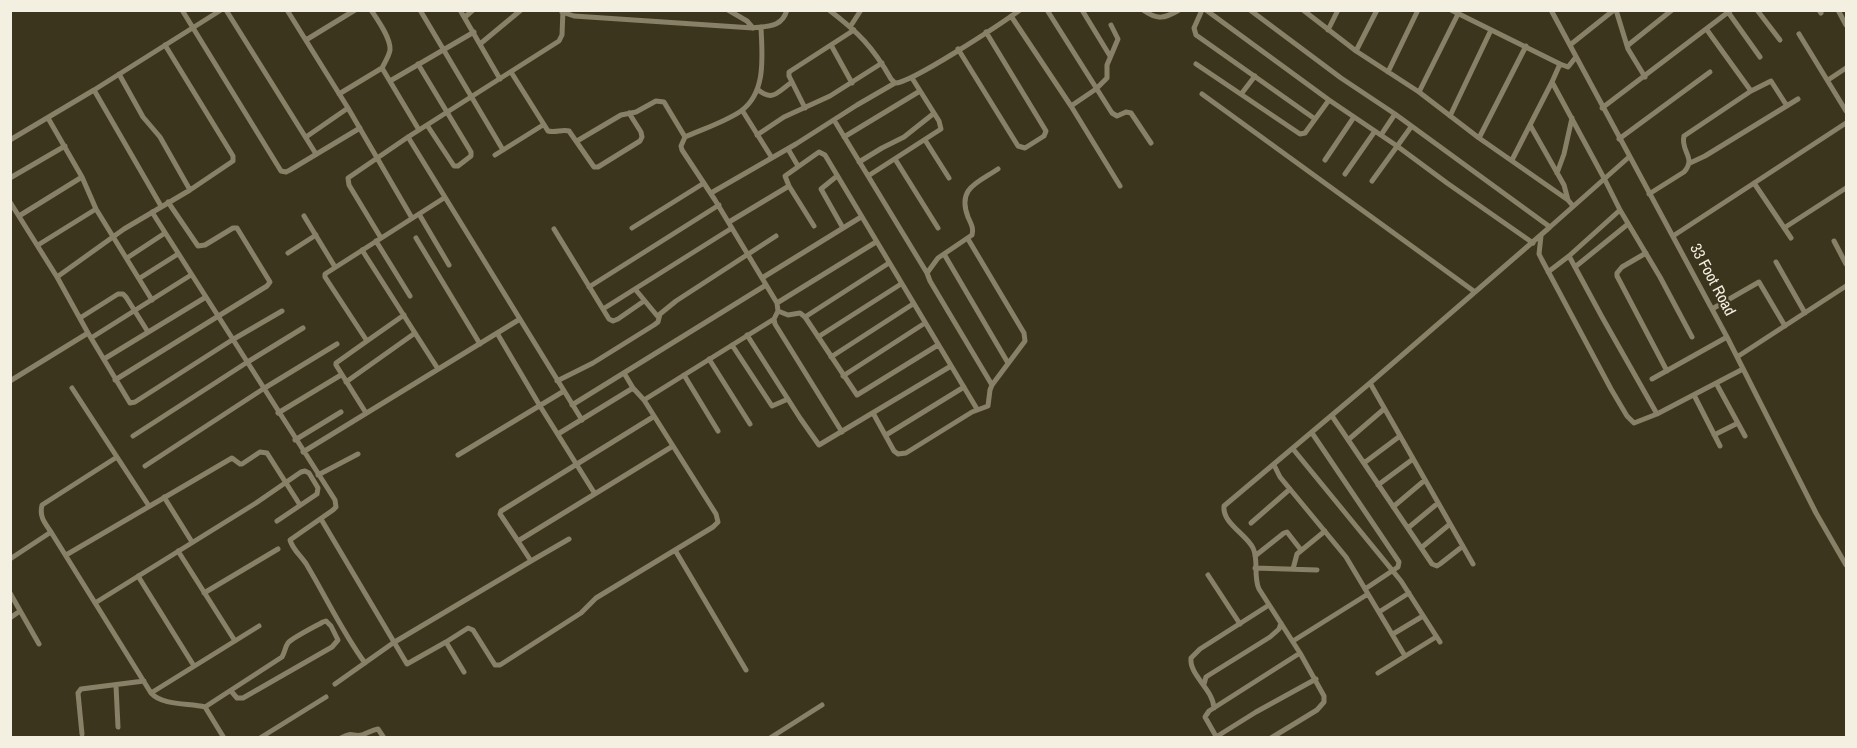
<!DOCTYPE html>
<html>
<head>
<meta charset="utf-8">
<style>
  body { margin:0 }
  #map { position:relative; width:1857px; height:748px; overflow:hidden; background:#3c351e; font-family:"Archivo Narrow",sans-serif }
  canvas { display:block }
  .frame { position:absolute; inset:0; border:12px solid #f3efe1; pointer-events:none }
</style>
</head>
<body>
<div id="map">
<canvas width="1857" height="748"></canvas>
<div class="frame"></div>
</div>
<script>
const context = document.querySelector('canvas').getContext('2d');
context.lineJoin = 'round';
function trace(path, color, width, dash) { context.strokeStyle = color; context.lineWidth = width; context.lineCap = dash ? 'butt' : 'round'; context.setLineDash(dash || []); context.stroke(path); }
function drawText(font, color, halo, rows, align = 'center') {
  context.font = font + ' "Archivo Narrow",sans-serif'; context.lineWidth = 4.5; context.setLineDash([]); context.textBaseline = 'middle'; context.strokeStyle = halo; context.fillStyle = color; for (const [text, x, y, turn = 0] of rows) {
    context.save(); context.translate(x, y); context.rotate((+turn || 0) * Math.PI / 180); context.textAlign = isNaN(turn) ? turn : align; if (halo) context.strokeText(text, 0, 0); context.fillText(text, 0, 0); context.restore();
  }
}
trace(new Path2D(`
  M182,10L281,171L286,172L290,170L360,128
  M226,10L316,154
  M287,10L348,108L412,218
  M371,10C377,19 391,38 390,50C389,56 385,62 382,68
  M420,10L503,150
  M460,10L500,79
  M728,10L747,21L753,28
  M829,10C858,32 873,47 891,79L895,83C910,84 1002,23 1020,10
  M1047,10L1112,113L1117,116L1126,112L1131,113L1151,143
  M1082,10L1110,56
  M1143,10C1157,20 1164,19 1179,10
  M1202,10L1194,28L1196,35L1315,119
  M1206,10L1329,100L1397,146L1447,183L1533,243
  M1250,10L1341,78L1395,114L1550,227L1629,157
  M1303,10L1356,51L1419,92L1479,138L1568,200L1573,206
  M1451,10L1560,64
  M1551,10L1727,337L1816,513L1846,565
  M1616,10L1628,49L1645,77
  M1757,10L1780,40
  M1819,10L1821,13
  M1838,10L1846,25
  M562,12L574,16L753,28C769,26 782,27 787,10
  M1728,12L1760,57
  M1011,16L1071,106L1120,186
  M465,17L473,10
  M850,27L861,10
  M1328,30L1338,10
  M1707,30L1751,91
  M1799,34L1846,111
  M306,40L355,10
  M480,44L521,10
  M831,45L852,83
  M1570,45L1614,10
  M1627,46L1672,10
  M958,49L1018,146L1025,148L1044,136L1046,131L986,32
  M1356,51L1377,10
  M1576,57L1568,67L1560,64L1552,82L1605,180L1620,210L1660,277L1692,337
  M418,64L471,152V156L458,166H454L427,125
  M1196,64L1300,134L1305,133L1329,100
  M511,72L548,131C556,133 562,129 569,131L594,167H598L640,141L642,137L641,132L629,113
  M1388,72L1418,10
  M119,74L143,117L160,137L190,190
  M1828,80L1846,68
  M390,81L474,32
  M757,89C773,102 776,93 792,82
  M94,90L161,206
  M1419,92L1458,14
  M1242,93L1255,76
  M339,94L382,68L419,130
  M1202,94L1475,292
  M1071,106L1096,89L1107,78V65L1118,39L1111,25
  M805,108L789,76V72L854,30
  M1602,108L1731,10
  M742,110L772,158
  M1450,116L1491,30
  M48,118L82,177L96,209L152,300
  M834,120L927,273
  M1530,125L1564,185L1568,200
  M757,135L784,117L830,96L882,63
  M1381,135L1395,114
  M306,137L348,108
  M408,137L582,420
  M685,137C703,129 725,122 741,111C767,92 762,55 761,27
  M844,137L920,91
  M1479,138L1526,46
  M1619,139L1710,72
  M10,140L94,90L221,10
  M925,140L949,178
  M577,141L621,115L636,112L656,101L664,102L685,137L681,146L682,150L715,200L777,303L778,311L774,319L775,324L842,432
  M788,149L798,166
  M495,155L543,125
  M895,159L938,228
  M1325,160L1354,117
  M1512,160L1552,82
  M859,162L882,148L904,137L933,114
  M1690,163L1705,156L1798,99
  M1557,173L1564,154L1572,118
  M1345,174L1375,131
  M837,176L821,189L843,228
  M868,176L941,129L939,121L912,78
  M10,178L65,146
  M1372,181L1411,127
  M1754,183L1791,238
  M711,193L796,144L857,105L895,83
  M1649,194L1684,172C1697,158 1680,151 1684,136L1751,91L1771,81L1787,106
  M10,202L57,277L88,333L130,403L135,402L232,340L282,311
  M152,212L335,500L336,507L333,510L290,540C293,551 303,557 308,567C327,599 343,633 365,663
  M419,214L449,265
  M19,216L82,177
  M304,216L335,267
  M729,222L789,186
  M814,226L789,186L785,176L819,152L825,155L977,409
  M632,228L704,183
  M1784,228L1846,188
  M554,229L609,319L613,321L618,319L644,301
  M1541,236L1539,254L1542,260L1611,389L1627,416L1634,423L1657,414L1743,369
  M1673,236L1846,123
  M381,238L349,185L348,178L408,137L559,41L562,35L563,10
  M416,238L480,344
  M376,241L410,296
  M1834,241L1846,264
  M38,245L96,209
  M362,250L438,369
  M288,253L316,235
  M1646,253L1622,267L1617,273V276L1667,371
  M944,254L1008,363
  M1569,256L1602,317L1657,414
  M127,258L165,233
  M1776,262L1805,313
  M1575,267L1628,224
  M1548,272L1569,256L1620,210
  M57,277L124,229L190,190L233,161V156L165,45
  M140,278L178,254
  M762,278L861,217
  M589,287L719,205
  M635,289L659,318
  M777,303L876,242
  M603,309L732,228
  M1712,309L1759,282L1785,326
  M778,311L788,315L800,313L805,317L857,395L938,345
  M805,317L889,263
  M80,318L118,294H123L126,297L148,332
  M497,333L540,406L595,494
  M747,335L800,418L819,445L951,366
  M818,337L901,284
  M91,338L191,275
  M367,341L404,315
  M732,345L772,406L788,399
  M831,357L913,304
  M1737,357L1846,286
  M104,359L206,297
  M709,359L750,424
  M684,375L718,431
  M843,376L925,323
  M1652,379L1727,337
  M115,380L267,286L270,282L237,228H233L205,245L198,246L168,202
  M10,381L88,333
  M557,381L593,363L654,325L658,322L660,314L676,301L776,236
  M346,382L415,333
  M1370,383L1473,564
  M1716,383L1745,436
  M992,385L930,281L927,273L938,258L972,235C974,228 971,224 968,217C957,188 977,183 998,169
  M1694,395L1720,446
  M644,400L774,319
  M572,405L766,285
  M278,413L341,375
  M366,413L336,365V363L367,341L325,277V274L444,198
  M873,413L894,451L898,454L906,453L972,412L988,406L990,390L992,385L1025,341L1024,333L968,239
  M1332,416L1432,564L1437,566L1440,564L1463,546
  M1312,433L1399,562L1398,567L1365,589
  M558,434L633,388
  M886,435L964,387
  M1714,435L1738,423
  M133,436L246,363L303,328
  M295,440L341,412
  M1348,440L1384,409
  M1293,449L1401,581L1440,642
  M303,452L520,319
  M458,455L564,391
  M117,457L149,506
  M1364,463L1400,436
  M1274,465L1280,477L1346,557L1405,656
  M145,466L263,389L337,344
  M318,475L358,454
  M1378,485L1413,459
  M164,497L192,542
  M1393,507L1425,480
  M321,519L407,664L446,642L468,628L473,630L495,665H500L581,613L596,598L713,527L718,522L716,514L644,400L633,388L624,373
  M1251,523L1290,489
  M1408,528L1438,503
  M51,532C45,523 39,517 42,505L117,457L72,388
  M518,541L500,514L501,511L653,417
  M1421,548L1450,524
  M675,550L746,670
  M178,551L235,641
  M66,555L232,458L240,464H242L260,452L267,453L300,505
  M1255,556L1284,533L1287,532L1301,550
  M10,559L51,532L151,693C163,706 189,703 205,707L224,738
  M531,561L569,539
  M1255,568L1317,570
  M1293,569L1297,554L1325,531
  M1208,575L1240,624
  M138,576L194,666
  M10,593L39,644
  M204,593L278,549
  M95,603L256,503L301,472L305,471L309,473L318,488L317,494L277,521
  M1379,612L1409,593
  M10,618L20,611
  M1393,634L1423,616
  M1293,641L1368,594
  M446,642L464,672
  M1378,673L1436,637
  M335,684L393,643L531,561L518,541L673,446
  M1204,684L1206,677L1209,675L1270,637L1279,629L1281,623
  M116,686L118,727
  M151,693L259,626
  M205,707L282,657C285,652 285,647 288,643C292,638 316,626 323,622L326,621L331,626L338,640L332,647L243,698H237L231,691
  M1214,708C1213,689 1189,675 1191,658L1200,649L1269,605
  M82,734L78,693L81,689L144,681
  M1216,737L1256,712L1316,679
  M260,738L326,697
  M341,738C353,731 352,737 362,735C368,733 372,730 378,729L384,738
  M770,738L822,705
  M1217,738L1205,717L1209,711L1300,653
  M1271,738L1317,710L1324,702V696L1300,653L1259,589C1253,576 1259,560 1253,548C1246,534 1222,523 1224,506L1370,383L1550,227`), '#888067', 5);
drawText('16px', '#f3efe1', '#3c351e', [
  ["33 Foot Road",1712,280,62]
]);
</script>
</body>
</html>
